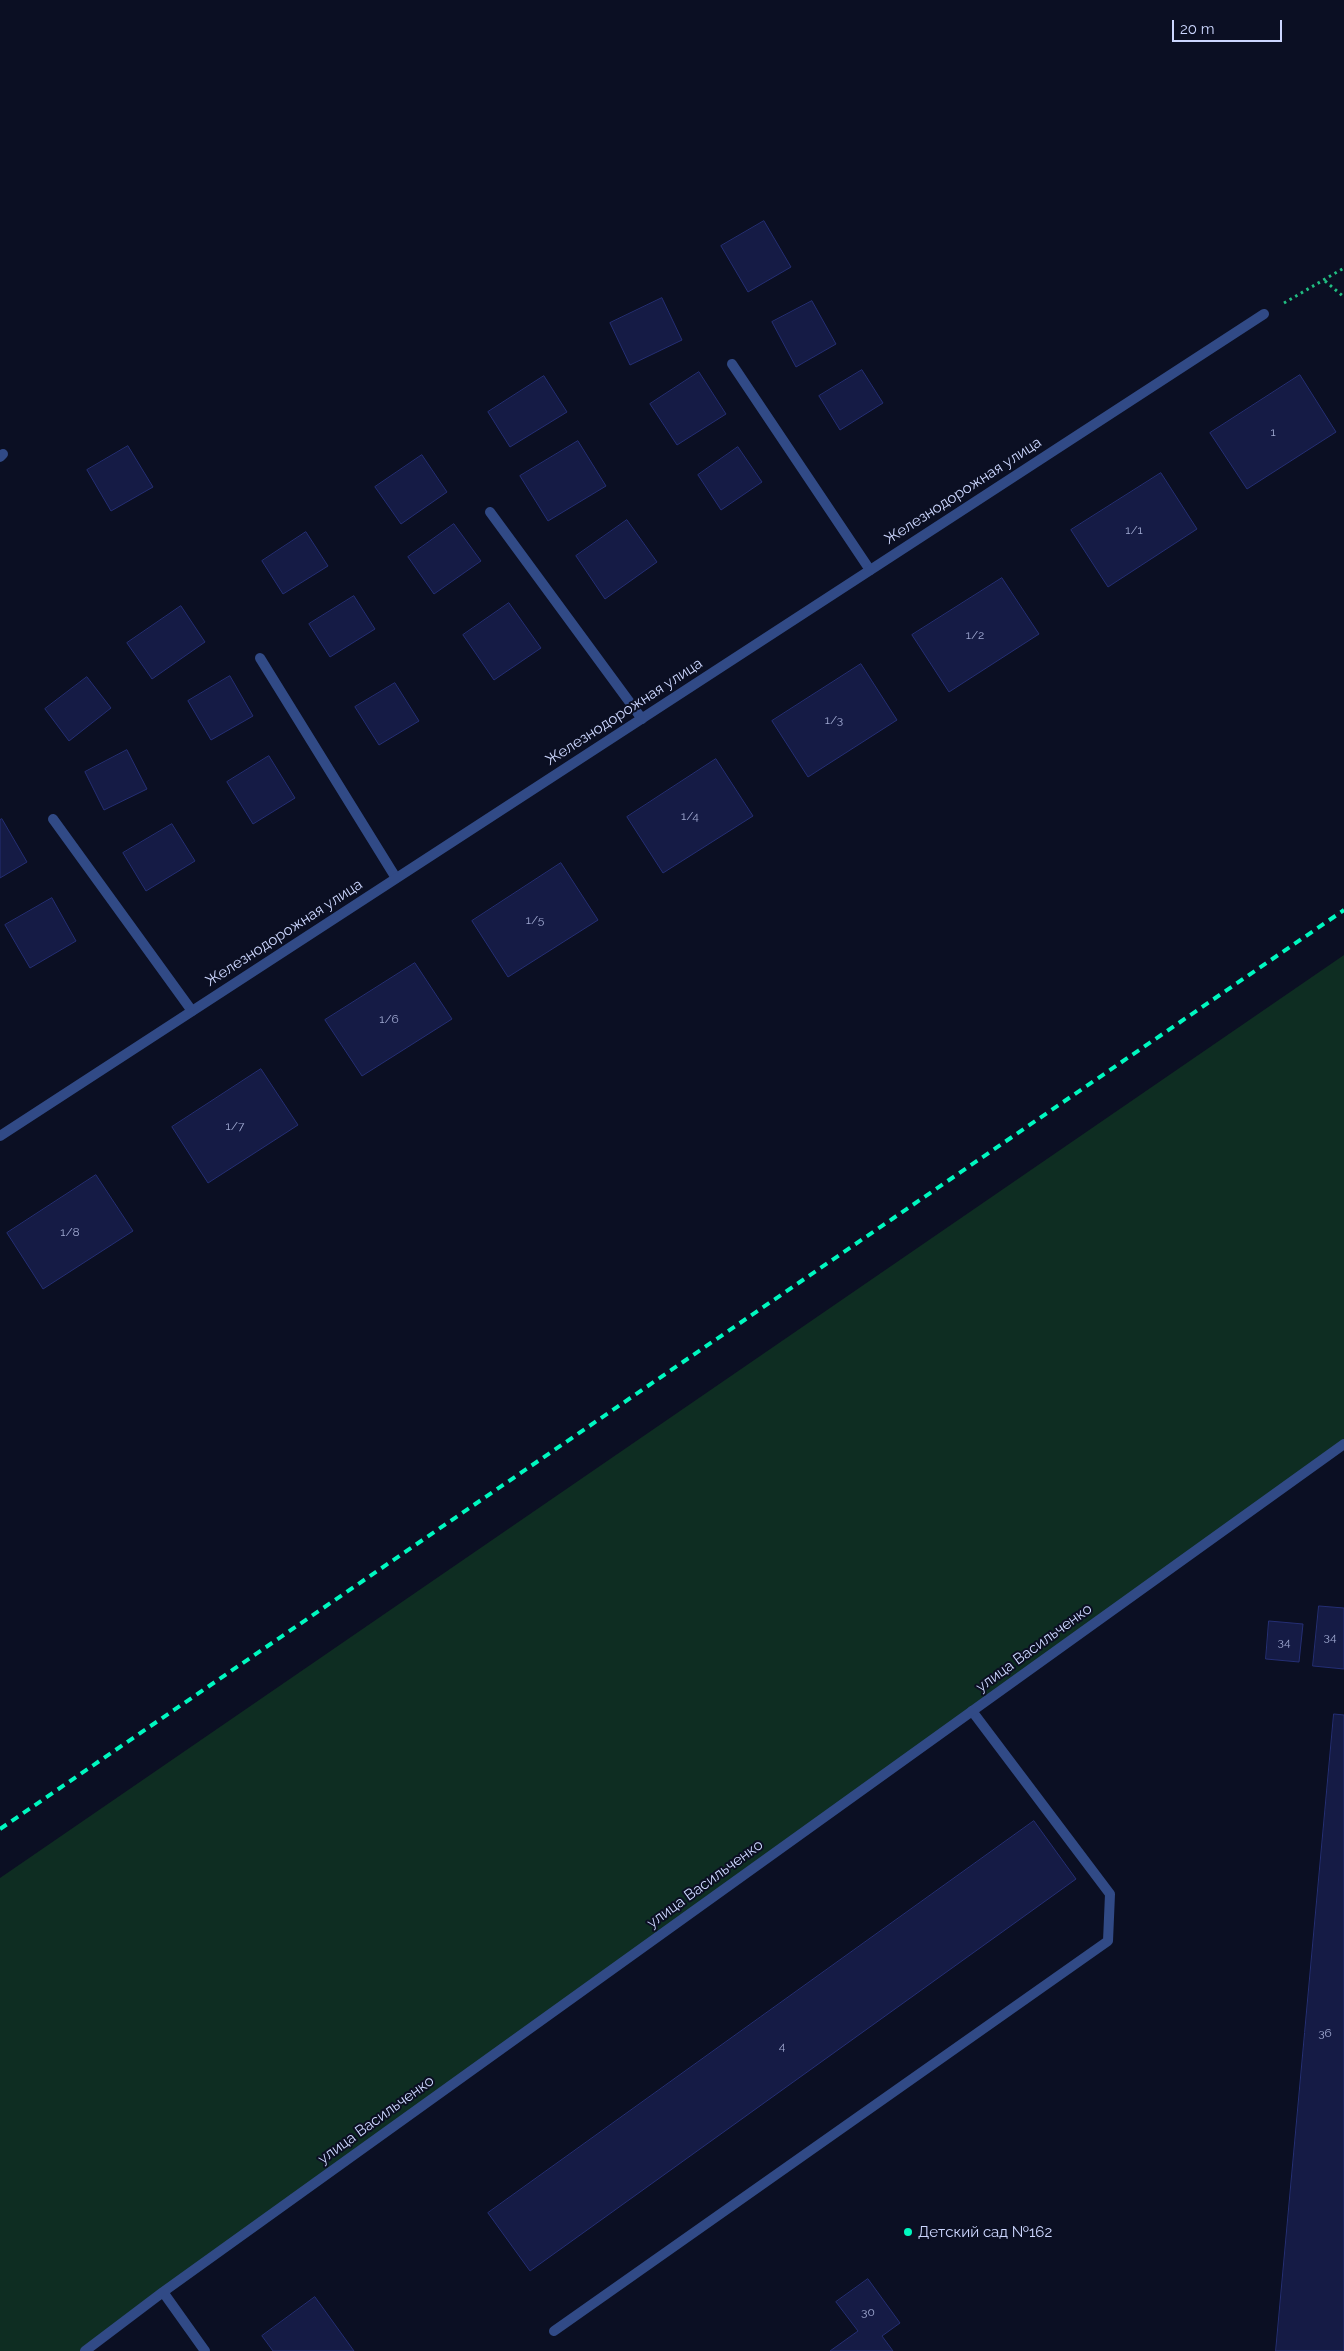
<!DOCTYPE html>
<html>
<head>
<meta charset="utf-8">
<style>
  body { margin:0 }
  #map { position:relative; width:1344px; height:2351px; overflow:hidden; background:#0b0f23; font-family:Raleway,sans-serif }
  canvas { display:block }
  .scale { position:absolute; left:1172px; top:20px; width:110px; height:22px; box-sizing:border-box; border:2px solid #cdd7ff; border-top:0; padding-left:6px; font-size:15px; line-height:18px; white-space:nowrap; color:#cdd7ff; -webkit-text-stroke:4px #0b0f23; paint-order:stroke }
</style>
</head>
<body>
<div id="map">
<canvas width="1344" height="2351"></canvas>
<div class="scale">20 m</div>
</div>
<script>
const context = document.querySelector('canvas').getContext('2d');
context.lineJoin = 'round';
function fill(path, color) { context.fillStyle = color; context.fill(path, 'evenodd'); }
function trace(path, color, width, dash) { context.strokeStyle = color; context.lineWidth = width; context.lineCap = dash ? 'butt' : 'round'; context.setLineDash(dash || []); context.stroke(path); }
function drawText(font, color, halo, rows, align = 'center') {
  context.font = font + ' Raleway,sans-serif'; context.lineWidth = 4; context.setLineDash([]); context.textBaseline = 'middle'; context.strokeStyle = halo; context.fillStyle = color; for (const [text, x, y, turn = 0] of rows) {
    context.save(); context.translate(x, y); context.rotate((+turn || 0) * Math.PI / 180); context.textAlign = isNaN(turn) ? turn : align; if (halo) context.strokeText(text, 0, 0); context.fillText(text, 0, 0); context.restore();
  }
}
fill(new Path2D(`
  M1344,955V1448L89,2351H0V1878Z`), '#0e2d22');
const building = new Path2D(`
  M764,221L791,267L748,292L721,246Z
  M662,298L682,340L630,365L610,323Z
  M812,301L836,344L796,367L772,322Z
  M862,370L883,403L840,430L819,396Z
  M699,372L726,414L677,445L650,404Z
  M1300,375L1336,432L1247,489L1210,433Z
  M544,376L567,412L510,447L488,412Z
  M578,441L606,486L548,521L520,476Z
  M128,446L153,487L111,511L87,470Z
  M738,447L762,482L721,510L698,475Z
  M422,455L447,492L401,524L375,487Z
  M1161,473L1197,529L1108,587L1071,530Z
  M627,520L657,562L605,599L576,556Z
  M454,524L481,561L434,594L408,557Z
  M306,532L328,566L283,594L262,561Z
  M1002,578L1039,634L949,692L912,635Z
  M354,596L375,629L330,657L309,624Z
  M509,603L541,648L494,680L463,635Z
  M181,606L205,642L152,679L127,643Z
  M861,664L897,720L808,777L772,721Z
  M230,676L253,716L211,740L188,701Z
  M87,677L111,708L69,741L45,709Z
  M395,683L419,721L379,745L355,707Z
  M127,750L147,789L104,810L85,772Z
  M269,756L295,798L253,824L227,782Z
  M716,759L753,816L663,873L627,817Z
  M2,819L27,862L0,878V820Z
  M172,824L195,861L146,891L123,853Z
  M561,863L598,920L508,977L472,921Z
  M52,898L76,941L30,968L5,925Z
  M415,963L452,1019L362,1076L325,1020Z
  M261,1069L298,1125L208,1183L172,1127Z
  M96,1175L133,1231L43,1289L7,1233Z
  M1319,1606L1344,1608V1669L1313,1666Z
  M1269,1621L1303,1624L1299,1662L1266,1659Z
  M1334,1714L1344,1715V2351H1276Z
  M1034,1821L1076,1879L530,2271L488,2213Z
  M868,2279L900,2323L882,2336L893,2351H830L858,2331L836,2302Z
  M315,2297L354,2351H273L262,2336Z`);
fill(building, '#151b45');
trace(building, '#252f74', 1);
trace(new Path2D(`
  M1325,281L1344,297
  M1284,303L1344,268`), '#21be82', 3, [2.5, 4]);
trace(new Path2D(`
  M732,364L870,570
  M490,512L642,719
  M260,658L396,878
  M53,819L192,1011
  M554,2331L1108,1941L1110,1894L972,1711`), '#314a86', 10);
trace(new Path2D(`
  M0,457L3,454
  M0,1136L1264,314
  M163,2292L205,2351
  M85,2351L163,2292L1344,1444`), '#314a86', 10);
trace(new Path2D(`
  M0,1829L1344,910`), '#00f8c0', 4, [8, 6]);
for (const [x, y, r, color] of [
  [908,2232,5,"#00f8c0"]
]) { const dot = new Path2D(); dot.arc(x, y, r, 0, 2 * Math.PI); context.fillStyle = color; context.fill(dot); trace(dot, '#0b0f23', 2); }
drawText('12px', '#9fa8d0', null, [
  ["1",1273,432],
  ["1/1",1134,530],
  ["1/2",975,635],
  ["1/3",834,720],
  ["1/4",690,816],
  ["1/5",535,920],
  ["1/6",389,1019],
  ["1/7",235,1126],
  ["1/8",70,1232],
  ["34",1330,1637],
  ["34",1284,1642],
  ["36",1325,2033],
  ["4",782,2046],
  ["30",868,2312]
]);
drawText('15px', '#cdd7ff', '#0b0f23', [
  ["Железнодорожная улица",963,491,-33],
  ["Железнодорожная улица",624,712,-33],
  ["Железнодорожная улица",284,933,-33],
  ["улица Васильченко",1034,1648,-36],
  ["улица Васильченко",705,1884,-36],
  ["улица Васильченко",376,2120,-36]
]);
drawText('15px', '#cdd7ff', '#0b0f23', [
  ["Детский сад №162",918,2232]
], 'left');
</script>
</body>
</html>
